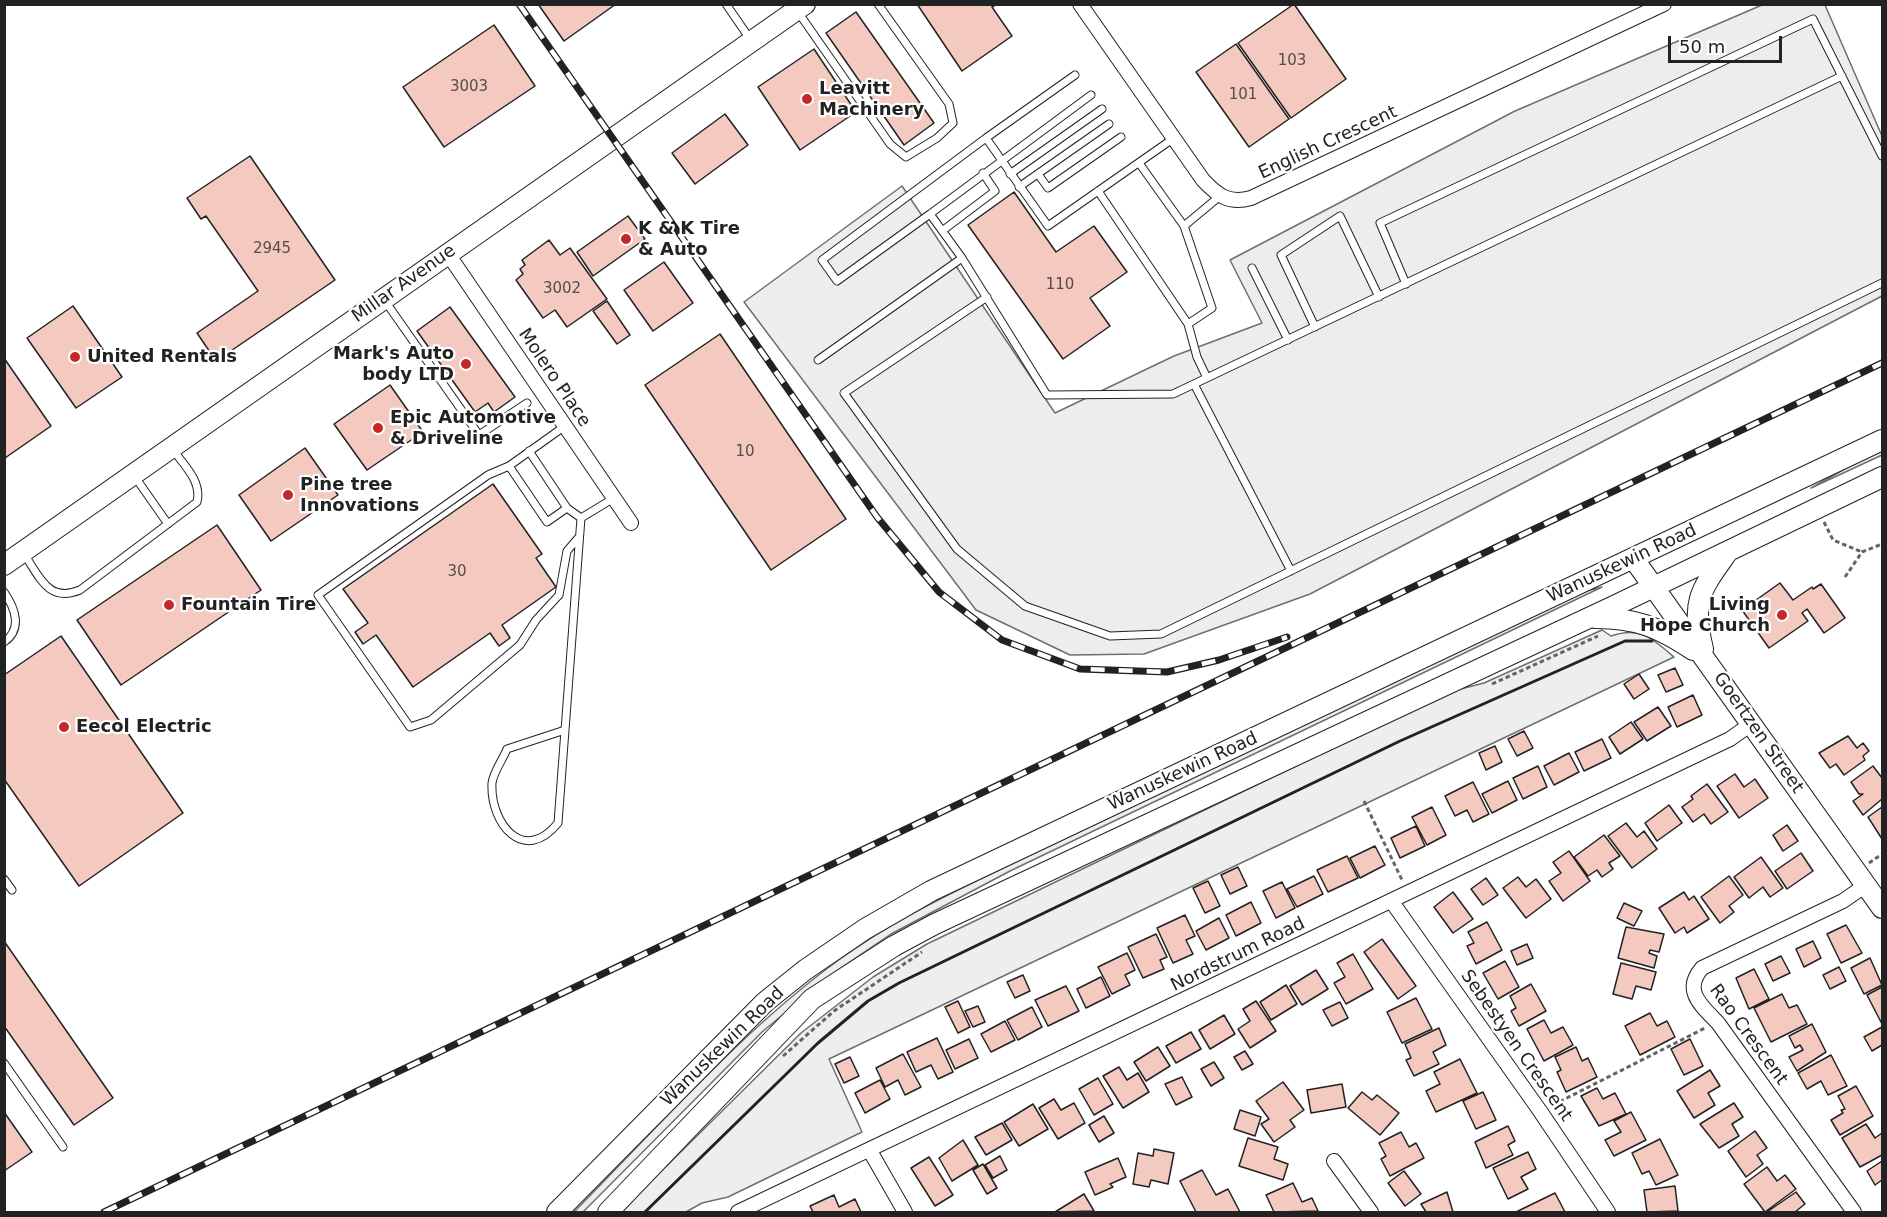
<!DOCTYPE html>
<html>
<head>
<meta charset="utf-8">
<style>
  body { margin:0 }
  #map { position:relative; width:1887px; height:1217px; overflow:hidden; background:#fff; font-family:"DejaVu Sans",sans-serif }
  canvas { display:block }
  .frame { position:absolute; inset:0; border:6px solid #222; pointer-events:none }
  .scale { position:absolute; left:1668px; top:36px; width:114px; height:27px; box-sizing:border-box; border:3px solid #222; border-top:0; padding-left:8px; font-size:18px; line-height:21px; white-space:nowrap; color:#222; -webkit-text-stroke:4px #fff; paint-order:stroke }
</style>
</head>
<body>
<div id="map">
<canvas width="1887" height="1217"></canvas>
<div class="frame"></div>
<div class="scale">50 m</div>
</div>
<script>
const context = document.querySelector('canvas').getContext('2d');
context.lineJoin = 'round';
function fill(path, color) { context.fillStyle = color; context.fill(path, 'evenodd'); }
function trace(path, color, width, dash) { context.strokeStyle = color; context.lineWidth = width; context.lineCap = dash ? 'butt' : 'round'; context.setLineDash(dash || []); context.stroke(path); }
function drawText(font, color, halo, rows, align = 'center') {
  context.font = font + ' "DejaVu Sans",sans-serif'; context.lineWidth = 4.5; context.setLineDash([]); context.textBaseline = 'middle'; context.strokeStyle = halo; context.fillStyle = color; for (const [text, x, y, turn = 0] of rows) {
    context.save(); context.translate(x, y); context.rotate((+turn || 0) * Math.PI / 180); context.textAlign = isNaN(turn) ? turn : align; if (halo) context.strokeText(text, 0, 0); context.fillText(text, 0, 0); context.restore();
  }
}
const green = new Path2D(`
  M1882,448V455L1811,488Z
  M1602,587L1010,871L891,934L832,974L762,1032L583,1212H574C659,1126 741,1031 840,959C884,927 933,902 982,878L1582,592Z
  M1602,630L1611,636C1640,626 1652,638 1674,657L829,1059L862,1132L728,1197L702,1203L686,1212H620L801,1033L873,977L927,944L1449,692L1484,683Z`);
fill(green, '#eee');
trace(green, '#6f6f6f', 1.5);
const parking = new Path2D(`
  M1762,5H1825L1882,136V296L1310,594L1144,654L1070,655L976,610L744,302L902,186L1055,413L1174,356L1262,323L1230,260L1515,111Z`);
fill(parking, '#ededed');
trace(parking, '#6f6f6f', 1.5);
const building = new Path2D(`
  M538,4H616L564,41Z
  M917,4H997L992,7L1012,36L962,71Z
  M1294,4L1346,79L1291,118L1238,43Z
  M856,12L934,123L904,145L826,33Z
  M494,25L535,86L444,147L403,87Z
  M1236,44L1289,119L1249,147L1196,72Z
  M814,49L856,112L800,150L758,87Z
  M725,114L748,145L695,184L672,153Z
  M250,156L335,280L216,361L197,333L258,291L206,216L201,219L187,198Z
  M1014,192L1056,252L1094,226L1127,272L1090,298L1110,326L1063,359L968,225Z
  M628,216L645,239L593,276L577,252Z
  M549,240L560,255L570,248L607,299L567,327L555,310L543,318L516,280L523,274L520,269L525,265L522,260Z
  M664,262L693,303L653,331L624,290Z
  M607,301L630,335L617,344L593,311Z
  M73,306L122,377L76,408L27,338Z
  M450,307L515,397L494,412L488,403L475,412L417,331Z
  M720,334L846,519L771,570L645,385Z
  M4,358L51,426L5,458L4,457Z
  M390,385L423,432L367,470L334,424Z
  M305,448L338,495L271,541L239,495Z
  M493,484L542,554L536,558L556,587L502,625L510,638L499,646L490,633L413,687L376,635L363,644L355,632L368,623L343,589Z
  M217,525L261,590L121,685L77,620Z
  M1780,583L1793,600L1812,587L1813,589L1821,584L1845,618L1824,633L1807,609L1802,613L1808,621L1769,648L1742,610Z
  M61,636L183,813L79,886L4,779V675Z
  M1675,668L1683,685L1666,692L1658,675Z
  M1639,674L1649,689L1634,699L1624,684Z
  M1693,695L1702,715L1677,727L1668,707Z
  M1658,707L1671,726L1647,741L1634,722Z
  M1631,722L1643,739L1620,754L1609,737Z
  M1524,731L1533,748L1517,756L1508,739Z
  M1848,736L1857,748L1863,743L1869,751L1863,756L1865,760L1844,775L1836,764L1830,768L1819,753Z
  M1602,739L1611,758L1584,771L1575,752Z
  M1495,746L1502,762L1486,770L1479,753Z
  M1569,753L1579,772L1554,785L1544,766Z
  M1538,766L1547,787L1523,799L1513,778Z
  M1873,766L1882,778V799L1863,815L1853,801L1863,794H1859L1851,782Z
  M1735,774L1744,787L1755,779L1768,798L1739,818L1717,786Z
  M1508,781L1517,800L1492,813L1482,794Z
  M1473,782L1489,814L1473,822L1467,810L1455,816L1445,796Z
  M1707,784L1728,812L1711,824L1704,814L1693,822L1682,807L1693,799L1691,796Z
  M1669,805L1682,823L1657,841L1645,823Z
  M1432,807L1446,835L1427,845L1412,817Z
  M1882,807V839L1868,817Z
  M1626,823L1637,837L1644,831L1657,849L1632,868L1608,836Z
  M1787,825L1798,841L1783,851L1773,835Z
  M1416,826L1425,846L1400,858L1391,838Z
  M1604,835L1620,856L1609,863L1613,869L1602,877L1597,870L1588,876L1574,857Z
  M1375,846L1385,865L1360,878L1350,858Z
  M1569,851L1590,881L1563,901L1549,881L1561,873L1553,862Z
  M1801,853L1813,871L1787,889L1775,871Z
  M1347,856L1358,878L1328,892L1317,870Z
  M1761,857L1783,888L1770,897L1763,887L1749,898L1734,877Z
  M1238,867L1247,886L1230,894L1221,875Z
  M1314,876L1323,894L1297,907L1287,889Z
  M1729,876L1743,895L1729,906L1734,912L1720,923L1701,897Z
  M1518,877L1526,887L1536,879L1551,899L1526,918L1503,888Z
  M1486,878L1498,895L1483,905L1471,889Z
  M1208,881L1220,906L1205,913L1193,888Z
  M1282,882L1295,908L1276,918L1263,891Z
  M1453,892L1473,919L1453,933L1434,907Z
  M1684,892L1689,900L1694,896L1709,919L1687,933L1684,927L1675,933L1659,908Z
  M1251,902L1261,923L1236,936L1226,915Z
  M1624,903L1642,911L1634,926L1617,918Z
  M1185,915L1195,936L1186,940L1193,954L1173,963L1157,928Z
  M1219,918L1229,938L1206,950L1196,931Z
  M1487,922L1502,950L1476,964L1467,946L1474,943L1468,932Z
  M1846,925L1862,953L1841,963L1827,934Z
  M1626,927L1664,934L1659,952L1650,950L1649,953L1657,956L1654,968L1618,958Z
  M1156,934L1167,957L1160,960L1164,969L1143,978L1128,947Z
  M1382,939L1416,986L1398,999L1364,952Z
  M4,941L113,1098L74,1125L4,1026Z
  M1813,941L1821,958L1804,967L1796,949Z
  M1527,944L1533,958L1517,965L1511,951Z
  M1127,953L1135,970L1125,975L1130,985L1112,994L1098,967Z
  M1353,954L1373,989L1346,1004L1334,983L1345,977L1337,963Z
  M1781,956L1790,973L1773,981L1765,964Z
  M1870,958L1882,985L1864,994L1851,968Z
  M1505,961L1519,987L1498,999L1483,973Z
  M1621,963L1656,972L1651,990L1636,986L1632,999L1613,994Z
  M1839,967L1846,981L1830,989L1823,975Z
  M1754,969L1769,999L1749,1009L1736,978Z
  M1316,970L1328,989L1302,1005L1290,986Z
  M1023,975L1030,991L1015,998L1007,982Z
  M1101,977L1110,996L1086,1008L1077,989Z
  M1531,984L1546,1011L1519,1026L1511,1011L1516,1008L1510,996Z
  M1286,985L1297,1004L1271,1020L1260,1002Z
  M1066,986L1079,1011L1048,1026L1035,1000Z
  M1882,987V1024L1867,995Z
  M1782,994L1789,1008L1797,1005L1807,1024L1771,1042L1754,1008Z
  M1416,998L1432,1029L1402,1043L1387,1012Z
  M958,1001L970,1027L958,1033L945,1007Z
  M1256,1001L1276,1031L1250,1048L1238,1029L1250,1021L1243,1009Z
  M1340,1002L1348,1018L1332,1026L1323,1010Z
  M978,1006L985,1022L973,1027L965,1011Z
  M1032,1007L1042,1027L1018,1040L1007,1020Z
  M1650,1013L1657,1026L1667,1021L1675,1037L1640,1055L1625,1026Z
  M1224,1015L1235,1034L1210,1049L1199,1030Z
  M1544,1020L1551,1033L1563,1027L1573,1045L1544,1061L1527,1029Z
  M1005,1021L1015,1040L991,1052L981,1034Z
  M1812,1024L1826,1052L1797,1071L1789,1057L1803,1050L1800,1045L1795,1048L1789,1036Z
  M1882,1027V1045L1872,1051L1864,1037Z
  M1439,1028L1446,1045L1433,1052L1439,1064L1414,1076L1406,1060L1411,1058L1405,1044Z
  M1191,1032L1201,1049L1176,1063L1166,1046Z
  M937,1038L953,1072L938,1079L931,1065L916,1072L907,1052Z
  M969,1039L978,1058L955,1069L946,1050Z
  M1690,1039L1703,1066L1684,1075L1671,1049Z
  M1158,1047L1170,1066L1146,1081L1134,1062Z
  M1576,1047L1582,1061L1588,1058L1597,1077L1566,1092L1557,1072L1561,1070L1555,1057Z
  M1245,1051L1253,1064L1242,1070L1234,1057Z
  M903,1054L921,1087L905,1095L898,1080L885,1087L876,1068Z
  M1831,1055L1847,1086L1828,1095L1821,1081L1807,1089L1798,1073Z
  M850,1057L859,1076L844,1083L835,1064Z
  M1460,1059L1477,1093L1436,1112L1426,1091L1440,1084L1434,1072Z
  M1214,1062L1224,1078L1211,1086L1201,1069Z
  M1119,1067L1127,1080L1138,1073L1149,1092L1123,1108L1103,1076Z
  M1710,1070L1720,1086L1708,1093L1715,1105L1694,1118L1677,1091Z
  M1182,1077L1192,1097L1176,1105L1165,1084Z
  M1098,1078L1113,1104L1094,1115L1079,1089Z
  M880,1080L890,1099L865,1113L855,1093Z
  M1283,1082L1304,1110L1290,1120L1295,1127L1274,1142L1261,1124L1269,1119L1256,1101Z
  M1342,1084L1346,1107L1311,1113L1307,1090Z
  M1856,1086L1873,1116L1840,1135L1831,1120L1843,1113L1841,1110L1845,1109L1838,1096Z
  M1597,1088L1603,1099L1615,1093L1626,1114L1599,1126L1581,1096Z
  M1362,1092L1372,1100L1377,1095L1399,1113L1380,1135L1348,1108Z
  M1483,1092L1496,1120L1476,1129L1463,1101Z
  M1054,1099L1061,1110L1074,1103L1085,1123L1058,1139L1039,1108Z
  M1734,1103L1743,1117L1732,1124L1739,1136L1719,1148L1700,1124Z
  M1033,1104L1048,1129L1019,1146L1004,1122Z
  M1240,1110L1261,1117L1255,1136L1234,1129Z
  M4,1112L32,1152L4,1171Z
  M1631,1112L1646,1140L1614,1156L1605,1140L1621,1132L1614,1121Z
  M1104,1116L1114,1133L1099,1142L1089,1125Z
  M1002,1123L1012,1140L986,1155L975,1137Z
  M1866,1124L1875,1138L1882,1133V1155L1860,1167L1842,1138Z
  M1508,1126L1515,1141L1508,1145L1513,1155L1486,1168L1475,1142Z
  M1755,1131L1767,1148L1757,1155L1763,1164L1746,1177L1728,1151Z
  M1401,1132L1409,1147L1416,1143L1424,1158L1390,1176L1381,1159L1386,1156L1379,1143Z
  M1248,1138L1278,1147L1274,1159L1288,1164L1283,1180L1239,1166Z
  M1660,1139L1678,1175L1656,1185L1649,1171L1642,1174L1632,1153Z
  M963,1140L978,1165L952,1181L939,1158Z
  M1154,1149L1174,1153L1168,1184L1151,1180L1149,1187L1133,1184L1138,1153L1153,1156Z
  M1528,1152L1536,1169L1521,1177L1528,1189L1508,1199L1493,1168Z
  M1000,1156L1007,1170L993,1178L985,1165Z
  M929,1157L953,1195L935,1206L911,1168Z
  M1118,1158L1126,1177L1110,1184L1113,1187L1095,1195L1085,1172Z
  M1882,1161V1180L1875,1185L1867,1171Z
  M983,1164L997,1188L987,1194L973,1170Z
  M1767,1167L1777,1181L1785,1175L1796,1189L1765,1212L1744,1184Z
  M1202,1170L1216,1195L1228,1189L1240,1212H1196L1180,1181Z
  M1404,1171L1421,1194L1405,1206L1388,1183Z
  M1293,1183L1302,1202L1312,1198L1318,1211L1274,1212L1266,1195Z
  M1675,1186L1678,1211L1647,1212L1644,1190Z
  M1447,1192L1453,1212H1426L1421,1204Z
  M1796,1192L1805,1204L1795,1212H1767Z
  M1555,1193L1565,1212H1516Z
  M1084,1194L1094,1211L1055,1212Z
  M834,1195L839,1207L855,1199L861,1212H813L810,1206Z`);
fill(building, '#f3c9c0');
trace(building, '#222', 1.5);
const lane = new Path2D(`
  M726,4L750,39
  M798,12L890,144L906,157L937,138L953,123L949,104L878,4
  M1075,75L986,138L1048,226L1174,138
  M986,138L822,260L837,281L930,214L962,258L1047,395L1173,394L1842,76
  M1139,163L1184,226
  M1010,174L1102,109
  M1038,174L1048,188L1121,137
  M1019,187L1109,124
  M1098,191L1188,324L1212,308L1184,226L1220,196
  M930,214L1091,95
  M942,231L995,191L983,173
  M1252,268L1288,340
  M1406,284L1380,223L1813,19L1882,156
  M987,297L844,393L957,549L1025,606L1110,636L1161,634L1882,283
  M385,301L479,435L527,403
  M1188,324L1197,357L1207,378
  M1315,327L1281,255L1340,216L1379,297
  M818,360L962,258
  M1194,384L1291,571
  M529,451L567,508L547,522L509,466L565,426
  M509,466L488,475L318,595L410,727L431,720L520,645L536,620L559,595L567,551L579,537
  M135,477L168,524
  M567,508L581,518L614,498
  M24,554C40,577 48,603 80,590L197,502C202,482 185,466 173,450
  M4,592C15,608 23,629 4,642
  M565,730L507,749C503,759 493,773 492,783C490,824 524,865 558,823L581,518
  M4,879L12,890
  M4,1063L63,1147`);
const street = new Path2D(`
  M1080,4L1203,180C1218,196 1229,204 1251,198L1664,4
  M448,254L631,523
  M1392,902L1540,1111L1608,1212
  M870,1151L905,1212
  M1334,1161L1371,1212
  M738,1212L1730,739L1751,724
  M1854,1212L1718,1023C1702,1006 1682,991 1702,968L1843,901L1866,885`);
const secondary = new Path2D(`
  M1633,558L1882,908
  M4,565L805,4
  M1595,618C1637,618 1658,627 1693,650
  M1703,649C1691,601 1700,591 1727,553
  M557,1212L765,1002L805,970L865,929L931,891L1882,440
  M608,1212L812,999L894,946L935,924L1612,607L1882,477`);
trace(lane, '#222', 9);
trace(street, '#222', 16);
trace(secondary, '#222', 22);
trace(new Path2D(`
  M1824,522L1833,540L1862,552
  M1845,577L1862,552L1882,544
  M1492,684L1598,636
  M1364,801L1403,882
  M1869,863L1882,854
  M783,1056L834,1011L922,952
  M1553,1105L1705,1028`), '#646464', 3, [4.5, 3]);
trace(lane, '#fff', 7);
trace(street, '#fff', 14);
trace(secondary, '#fff', 20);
const rail = new Path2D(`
  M519,4L877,517L939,592L1002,640L1080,669L1167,672L1219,660L1287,637
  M104,1212L1882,363`);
trace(rail, '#222', 7);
trace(rail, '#fff', 4.5, [14]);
trace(new Path2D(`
  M645,1212L818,1043L868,1001L899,983L1400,741L1625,641H1652`), '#222', 3);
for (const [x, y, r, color] of [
  [807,99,6,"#c62828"],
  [626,239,6,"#c62828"],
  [75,357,6,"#c62828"],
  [466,364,6,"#c62828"],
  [378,428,6,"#c62828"],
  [288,495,6,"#c62828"],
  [169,605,6,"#c62828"],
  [1782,615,6,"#c62828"],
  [64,727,6,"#c62828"]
]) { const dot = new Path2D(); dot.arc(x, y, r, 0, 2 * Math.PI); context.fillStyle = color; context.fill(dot); trace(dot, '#fff', 2); }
drawText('15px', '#564c4a', null, [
  ["103",1292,61],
  ["3003",469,87],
  ["101",1243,95],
  ["2945",272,249],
  ["110",1060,285],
  ["3002",562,289],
  ["10",745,452],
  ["30",457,572]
]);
drawText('bold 18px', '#222', '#fff', [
  ["Leavitt",819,89],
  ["Machinery",819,110],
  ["K & K Tire",638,229],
  ["& Auto",638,250],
  ["Mark's Auto",454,354,"right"],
  ["body LTD",454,375,"right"],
  ["United Rentals",87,357],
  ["Epic Automotive",390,418],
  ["& Driveline",390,439],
  ["Pine tree",300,485],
  ["Innovations",300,506],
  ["Fountain Tire",181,605],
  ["Living",1770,605,"right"],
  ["Hope Church",1770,626,"right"],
  ["Eecol Electric",76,727]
], 'left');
drawText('18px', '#222', '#fff', [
  ["English Crescent",1328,143,-25],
  ["Millar Avenue",404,284,-35],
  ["Molero Place",554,378,56],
  ["Wanuskewin Road",1622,564,-25],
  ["Goertzen Street",1758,733,55],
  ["Wanuskewin Road",1183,772,-25],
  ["Nordstrum Road",1238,955,-26],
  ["Rao Crescent",1748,1035,54],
  ["Sebestyen Crescent",1516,1046,55],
  ["Wanuskewin Road",723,1047,-44]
]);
</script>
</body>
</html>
